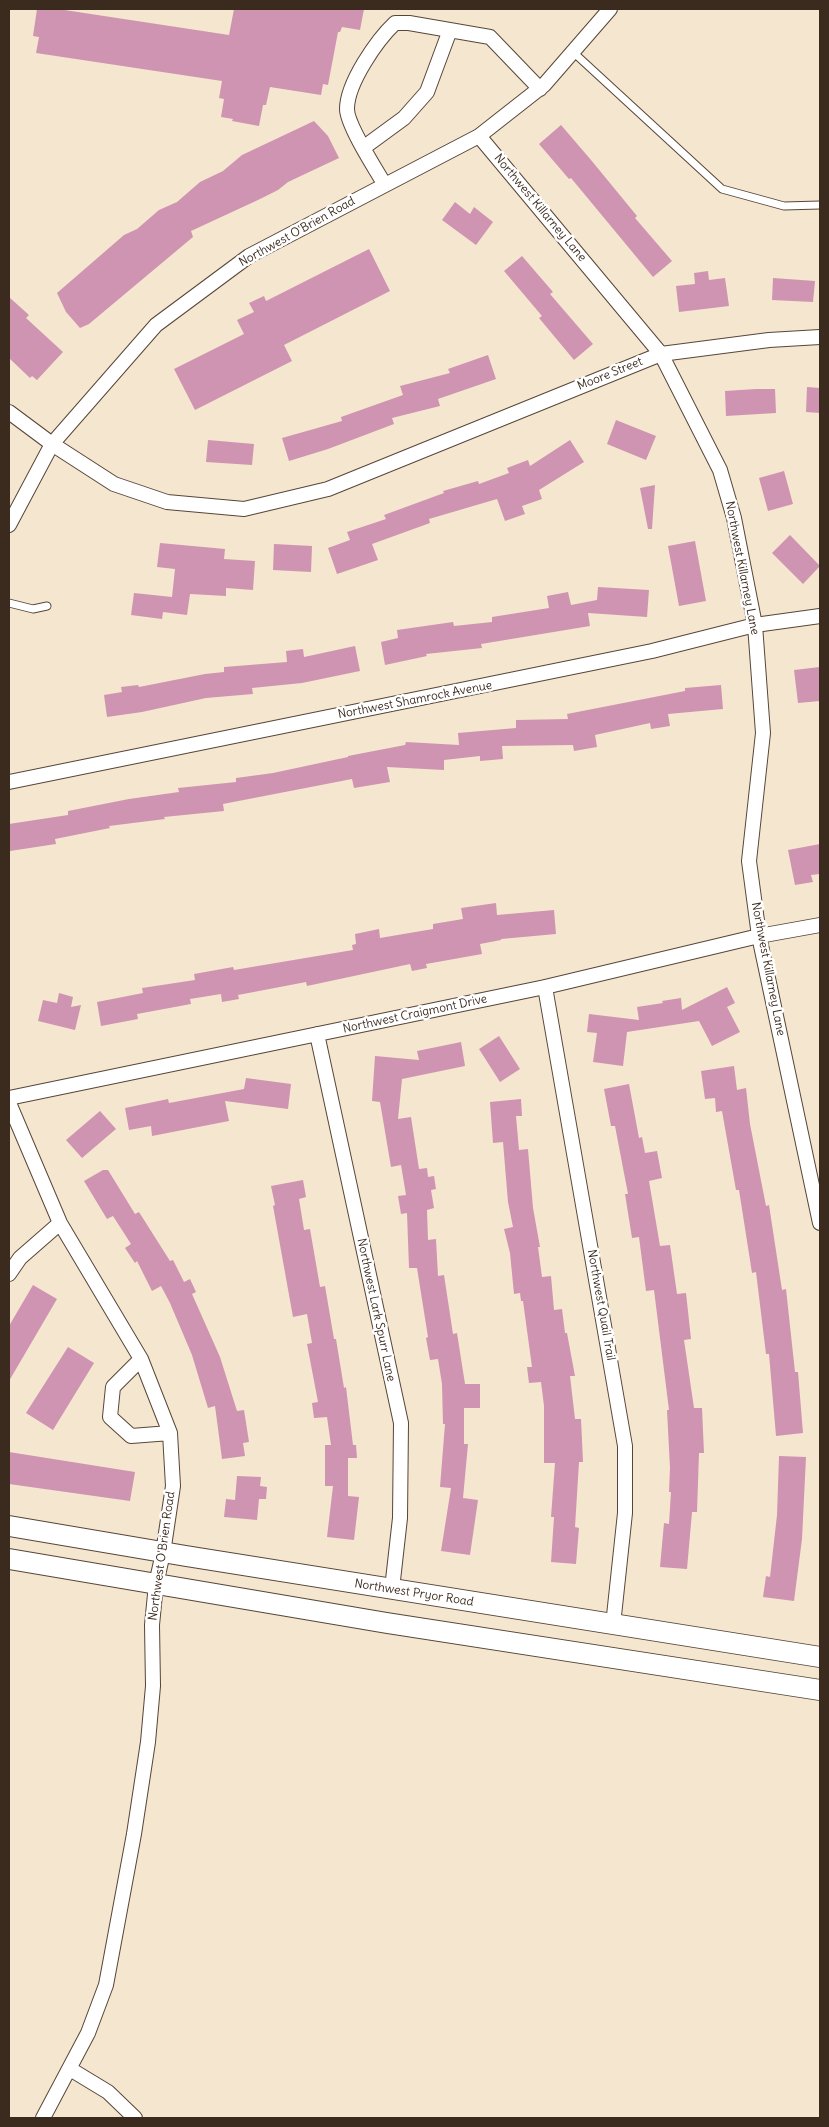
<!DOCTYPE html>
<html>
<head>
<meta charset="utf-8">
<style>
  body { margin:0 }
  #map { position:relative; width:829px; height:2127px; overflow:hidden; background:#f5e6cf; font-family:Delius,sans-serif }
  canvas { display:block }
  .frame { position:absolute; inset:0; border:10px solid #3b2a1e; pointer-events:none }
</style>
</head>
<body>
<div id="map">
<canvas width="829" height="2127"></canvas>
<div class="frame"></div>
</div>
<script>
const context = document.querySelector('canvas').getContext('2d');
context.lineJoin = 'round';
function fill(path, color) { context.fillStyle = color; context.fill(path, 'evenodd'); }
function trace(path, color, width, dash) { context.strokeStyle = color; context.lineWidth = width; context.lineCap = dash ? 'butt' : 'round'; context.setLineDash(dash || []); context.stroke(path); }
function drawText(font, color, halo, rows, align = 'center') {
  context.font = font + ' Delius,sans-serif'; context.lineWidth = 5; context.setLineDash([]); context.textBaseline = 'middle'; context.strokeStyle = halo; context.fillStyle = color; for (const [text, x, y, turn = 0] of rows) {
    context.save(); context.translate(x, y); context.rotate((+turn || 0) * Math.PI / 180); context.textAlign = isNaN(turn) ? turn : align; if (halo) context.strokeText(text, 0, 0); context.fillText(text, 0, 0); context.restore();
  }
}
fill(new Path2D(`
  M37,9H58L229,35L234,9H364L360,30L342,27L340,32H338L328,85L323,84L321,95L270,87L266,105H263L259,126L232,121L233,119L221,117L224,99L219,98L222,81L36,53L39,37L33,36Z
  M314,121L328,136L339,158L288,182L278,190L258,200L191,231L193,237L89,324L80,328L66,312L57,293L124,235L137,229L159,210L177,202L200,182L223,171L242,155Z
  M561,125L591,160L637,216L635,218L672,261L653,277L571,178L569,179L539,144Z
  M455,202L470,214L474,207L493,222L476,245L442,220Z
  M369,249L390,291L284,345L292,361L195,410L174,369L244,334L237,320L254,312L249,303L264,296L266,301Z
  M522,256L553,292L550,294L593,344L574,360L539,318L542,316L504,271Z
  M708,271L709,280L725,278L729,306L679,312L676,286L695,284L694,273Z
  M773,278L815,281L813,302L772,300Z
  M9,297L29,315L26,318L63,352L37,380L32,376L30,378L9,358Z
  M488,355L496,379L438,399L440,406L392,418L394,424L328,449L289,461L282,438L342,421L341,417L403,395L400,386L450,373L448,369Z
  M807,387L820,388V413L806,412Z
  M756,389H775L776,413L726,416L725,391Z
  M616,420L656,436L646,460L607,444Z
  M208,440L254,444L252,465L206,462Z
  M570,440L584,462L539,490L542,499L522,506L525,514L505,521L497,499L429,519L430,523L372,544L378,560L337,574L328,548L350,540L347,532L386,519L384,515L444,493L443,491L478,481L479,484L509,473L507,468L528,460L530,466Z
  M784,471L793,504L768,511L759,478Z
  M655,485L652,529H648L640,488Z
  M790,535L820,566L803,584L772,553Z
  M695,541L706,601L679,606L668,546Z
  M160,543L225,549L224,559L255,561L253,590L226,588V596L190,594L187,615L163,612L162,619L131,615L134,593L172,597L175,569L157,567Z
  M274,544L312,546L311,572L273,570Z
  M598,587L649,590L647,617L588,613L590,626L481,644L482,648L426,654L427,656L385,665L381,642L398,638L397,630L453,622L454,626L492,622V617L549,608L547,596L568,592L571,605L597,600Z
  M355,646L360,671L302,683L252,688L253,694L206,698L142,712L107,717L104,695L122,692L121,687L138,685L139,687L205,674L224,672V667L287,662L286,651L303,649L304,657Z
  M820,667V701L798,703L794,670Z
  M721,685L723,709L668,714L670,726L651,729L650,723L595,735L597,747L574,751L573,745L502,746L503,759L480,761V756L444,760V770L387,767L390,782L354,788L352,779L223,804L224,811L164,817L165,819L109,826L110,828L55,839L56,844L10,851L9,824L68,815V811L129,799L179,792L178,788L236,782V778L273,773L348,757V756L405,745L406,742L459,745L458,733L516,728V720L568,719L567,714L685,691V688Z
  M820,844V874L811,875L813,882L795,885L788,850Z
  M496,903L497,915L554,910L556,934L501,939V940L480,944L482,954L426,964L427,968L412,971L410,964L307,986L306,982L238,995L239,999L222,1002L221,994L190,999L191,1004L137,1014L138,1019L101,1026L97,1002L143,993L142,988L195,980L194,974L233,967L234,970L353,950L352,945L356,944L355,934L379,929L380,938L433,929V924L463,919L461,908Z
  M727,987L735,1003L727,1007L740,1032L712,1046L699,1021L627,1032L623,1066L593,1062L597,1033L587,1032L589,1014L639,1020L637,1007L663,1003L662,1001L681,998L682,1010Z
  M59,993L73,997L71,1007L81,1005L75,1030L38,1021L43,1000L57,1003Z
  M499,1036L520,1069L500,1082L479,1049Z
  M461,1042L465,1066L402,1079L398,1119L411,1117L419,1169L427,1168L428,1177L434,1176L436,1189L431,1190L434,1208L427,1210L428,1240L436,1239L438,1276L444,1275L453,1334L457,1333L465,1384H480V1408H464V1444H468L463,1498L478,1500L470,1555L441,1551L451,1488L440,1487L445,1424H443L442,1384L438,1359L430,1360L426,1338L428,1337L417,1268H409L407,1213L401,1214L398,1196L406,1195L401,1165L391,1167L380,1102L372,1101L375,1056L419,1060L417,1051Z
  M734,1066L737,1090L746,1088L750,1124L766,1206L769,1205L782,1290L786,1289L795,1372H798L803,1433L776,1436L769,1354H766L756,1272L752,1273L739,1190H736L722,1111L716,1112L715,1098L705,1099L701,1071Z
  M246,1078L291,1084L288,1109L225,1101L229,1121L152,1136L151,1126L129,1130L125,1108L168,1099L169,1103L244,1089Z
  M629,1084L639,1138L642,1137L645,1153L657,1151L662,1178L649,1181L660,1246L670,1245L677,1294L686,1293L691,1339L684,1340L694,1408H702L704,1453H699L697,1512H692L687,1569L660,1567L664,1523L669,1524L671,1492H669L670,1468L667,1410H669L654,1290L646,1291L639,1237L632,1238L625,1194H628L615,1126H611L604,1089Z
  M521,1099L522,1116H516L519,1150L528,1149L533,1208L540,1247H538L542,1277L551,1276L554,1310L562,1309L565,1333H567L575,1376H570L575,1419H581L583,1462H579L575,1527L579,1528L576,1564L551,1562L554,1517H551L555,1463H544V1406L541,1382L529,1383L527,1367H532L523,1301H521L520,1293L514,1294L510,1253L504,1229L513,1227L508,1202L503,1142L493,1143L490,1102Z
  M100,1111L116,1129L82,1158L66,1140Z
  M103,1170H108L135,1214L139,1212L170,1261L173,1260L184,1282L190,1279L196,1292L192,1294L220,1357L237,1411L244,1410L249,1442L243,1443L245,1456L222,1459L215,1406L208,1408L192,1355L170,1303L161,1286L152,1291L137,1261L135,1263L125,1248L131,1244L113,1216L107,1219L84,1181Z
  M303,1180L306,1197L299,1199L304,1230L310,1229L320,1287L325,1286L334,1339H336L344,1388L346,1387L353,1445H356L357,1458H348V1496L359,1497L354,1540L327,1537L333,1486H325V1445H331L327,1417L314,1418L312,1403L318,1402L307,1344L312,1343L307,1314L293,1317L273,1206L275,1205L271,1186Z
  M33,1285L57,1299L9,1381V1326Z
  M68,1347L94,1363L53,1430L26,1413Z
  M9,1452L135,1472L130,1501L9,1484Z
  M779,1456L806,1457L802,1539L794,1601L763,1597L766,1576L770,1577L777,1515Z
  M237,1476L261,1477L260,1486L267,1487L266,1499H259L257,1520L224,1517L226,1499L235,1500Z`), '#cf94b1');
const lane = new Path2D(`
  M573,52L722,189L784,206L820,205
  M9,603L33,609L47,606`);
const street = new Path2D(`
  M479,136L661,354L720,470L734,518L755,625L763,733L749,861L759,936L820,1223
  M363,148L404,118L427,92L450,30
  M385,185C376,170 347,125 347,109C347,83 377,40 395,23H409L490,37L540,89
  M9,412L52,444L114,484L167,502L244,509L328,489L661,354L769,340L820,337
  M9,525L52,444L156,325L249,256L479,136L544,85L610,9
  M9,782L652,651L755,625L820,616
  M545,987L625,1446V1513L613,1625
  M317,1034L401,1423L400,1518L392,1589
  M9,1098L545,987L759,936L820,925
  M9,1103L60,1223L141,1359L170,1433L173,1486L163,1553L156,1584L152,1625L153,1686L148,1742L134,1834L106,1985L88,2033L43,2118
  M9,1274L20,1258L60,1223
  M141,1359L113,1387L110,1417L131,1436L170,1433
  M70,2069L108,2092L135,2118`);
const secondary = new Path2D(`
  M9,1526L186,1556L820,1657
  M9,1559L387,1623L820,1690`);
trace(lane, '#574639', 9);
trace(street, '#574639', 16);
trace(secondary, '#574639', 22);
trace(lane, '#fff', 7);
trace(street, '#fff', 14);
trace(secondary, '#fff', 20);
drawText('12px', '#3b2a1e', '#fff', [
  ["Northwest Killarney Lane",540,208,50],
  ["Northwest O'Brien Road",297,232,-29],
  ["Moore Street",610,374,-22],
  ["Northwest Killarney Lane",742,568,79],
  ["Northwest Shamrock Avenue",415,700,-11],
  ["Northwest Killarney Lane",768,969,79],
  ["Northwest Craigmont Drive",415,1014,-12],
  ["Northwest Quail Trail",601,1305,80],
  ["Northwest Lark Spurr Lane",376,1310,78],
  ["Northwest O'Brien Road",162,1556,-82],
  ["Northwest Pryor Road",414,1593,9]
]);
</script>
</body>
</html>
